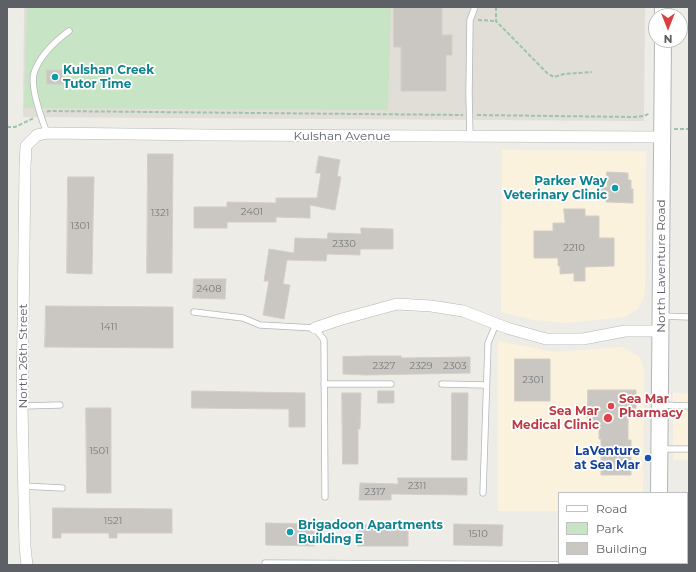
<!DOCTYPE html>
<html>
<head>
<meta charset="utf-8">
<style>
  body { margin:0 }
  #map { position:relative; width:696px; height:572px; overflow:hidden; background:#eeece6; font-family:Montserrat,sans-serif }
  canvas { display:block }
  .frame { position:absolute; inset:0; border:8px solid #5d6165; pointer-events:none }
  .legend { position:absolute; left:558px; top:492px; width:130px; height:72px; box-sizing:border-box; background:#fff; border:1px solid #bec0c1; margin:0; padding:5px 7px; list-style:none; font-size:12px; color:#5d6165 }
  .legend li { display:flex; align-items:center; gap:8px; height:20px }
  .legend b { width:20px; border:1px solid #bec0c1 }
  .north { position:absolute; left:648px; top:8px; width:40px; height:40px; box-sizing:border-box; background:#fff; border:1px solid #bec0c1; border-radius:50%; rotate:180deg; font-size:11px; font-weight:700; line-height:16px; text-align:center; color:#5d6165 }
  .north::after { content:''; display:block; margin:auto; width:14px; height:18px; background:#da4042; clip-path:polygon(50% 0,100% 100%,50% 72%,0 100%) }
</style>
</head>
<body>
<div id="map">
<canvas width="696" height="572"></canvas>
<div class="frame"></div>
<ul class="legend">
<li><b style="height:5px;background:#fff"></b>Road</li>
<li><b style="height:11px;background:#c7e4c5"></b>Park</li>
<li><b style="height:11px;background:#cac7c2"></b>Building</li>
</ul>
<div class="north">N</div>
</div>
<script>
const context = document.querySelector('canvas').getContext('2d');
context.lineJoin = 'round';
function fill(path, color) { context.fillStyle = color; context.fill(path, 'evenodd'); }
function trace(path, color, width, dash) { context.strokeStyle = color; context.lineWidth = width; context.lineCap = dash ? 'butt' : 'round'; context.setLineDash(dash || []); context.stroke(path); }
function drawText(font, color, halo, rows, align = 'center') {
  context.font = font + ' Montserrat,sans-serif'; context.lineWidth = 3.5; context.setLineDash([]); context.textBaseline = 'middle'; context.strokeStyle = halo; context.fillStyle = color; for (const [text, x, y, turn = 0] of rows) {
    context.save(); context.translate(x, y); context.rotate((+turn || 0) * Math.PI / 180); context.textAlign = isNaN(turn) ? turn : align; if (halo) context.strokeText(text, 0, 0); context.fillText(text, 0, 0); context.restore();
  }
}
fill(new Path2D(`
  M502,150L646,151L645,294L638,309L625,317L567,323L533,320L501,312Z
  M498,341L555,352L622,347L639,356L644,370L643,493H559V511H498Z
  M673,393L689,394V460H673Z
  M687,528H689V565H672V563H687Z`), '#fbf2de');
fill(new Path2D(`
  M24,7H645L644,121L23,117Z`), '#e1ddd7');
fill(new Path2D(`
  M27,7H391L388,110L24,108Z`), '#c7e4c5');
const building = new Path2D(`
  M394,7H442V35H452V55H446V91H401V47H394Z
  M47,70H63V84H47Z
  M148,154H173L172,273H147Z
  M319,156L340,160L337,176L341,177L335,210L310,205V218L276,217V222H227V228H194V207H227V202L276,203V198H317L321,173H316Z
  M607,172L628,173V180H631V189H633V203L606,202V198H600V187H607Z
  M68,177H94L92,274L67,273Z
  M564,209H585V216H599V238H614V266L585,267V281H574V273L560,274V266H558V258H534V231H553V223H565Z
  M361,228L393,229V249H360V255L327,254L326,261L287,260L283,284L290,285L284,319L263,315L269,281H264L269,249L294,253L295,238L327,239L328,233L361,234Z
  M194,279H226L225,299L193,298Z
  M46,306L173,307V348L45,347Z
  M366,356H401V358L470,357V373L366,375L343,374V357Z
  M515,359H550V401H515Z
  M588,390H636V409H628V440H631V475H601V439H599V428H588Z
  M192,391L305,393V427H289V409L192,408Z
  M378,391H394V403H378Z
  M342,393H361L360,429H358V464H343Z
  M452,393H468L467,460H452Z
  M86,408H111V493H87Z
  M398,478H467V495L391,494V500H359L360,483L398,484Z
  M53,508L172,509V533H117V538H109V533H61V538H53Z
  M266,523L315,524L314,546L266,545Z
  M454,524L503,525L502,546L454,545Z
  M358,525H408V546H358Z`);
fill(building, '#cac7c2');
trace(building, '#d3cdc5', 1);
const lane = new Path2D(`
  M47,133C42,120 30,88 34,73C40,55 54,42 69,31
  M470,136L469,94L470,20L475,7
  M194,312L243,318L260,325L315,328L324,340L325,497
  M662,316L689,317
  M324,384H391
  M442,384L486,385
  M662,405L689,406
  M22,406L60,405
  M661,449H689
  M23,486L62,488
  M483,493L488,343L496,324
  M265,563L626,565`);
const street = new Path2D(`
  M315,328L342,319L397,304L431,306L463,311L507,328L546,339H583L625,331H660
  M27,565L25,547L22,406L25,167L26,146L37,135L47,133L207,135L662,137`);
const secondary = new Path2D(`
  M663,16V7
  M659,493L663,40
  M658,565V563`);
trace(lane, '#b3b6b9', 7);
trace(street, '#b3b6b9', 12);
trace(secondary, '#b2b5b9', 18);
trace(new Path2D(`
  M496,7V21L547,73L554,77L564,74L592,72
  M478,20L496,21
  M47,112L49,111L463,115
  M477,115L633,117L644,116L650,113
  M7,127H15L34,118
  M674,129H689`), '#9ec4a6', 2, [4, 2]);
trace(lane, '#fff', 5.5);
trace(street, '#fff', 11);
trace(secondary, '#fff', 16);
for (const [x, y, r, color] of [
  [55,77,4,"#0f9aa8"],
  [615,188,4,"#0f9aa8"],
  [611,406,4,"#e0444e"],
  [608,418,5,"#e0444e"],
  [648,458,4,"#1a4fb4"],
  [290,532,4,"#0f9aa8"]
]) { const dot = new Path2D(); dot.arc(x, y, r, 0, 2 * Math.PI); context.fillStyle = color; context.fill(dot); trace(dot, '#fff', 1.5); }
drawText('10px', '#787a7c', null, [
  ["2401",252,212],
  ["1321",160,213],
  ["1301",80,226],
  ["2330",344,244],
  ["2210",574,248],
  ["2408",209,289],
  ["1411",109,327],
  ["2327",384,366],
  ["2329",421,366],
  ["2303",455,366],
  ["2301",533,380],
  ["1501",99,451],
  ["2311",417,486],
  ["2317",375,492],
  ["1521",113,521],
  ["1510",478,534]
]);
drawText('bold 12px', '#0d838f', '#fff', [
  ["Kulshan Creek",63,70],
  ["Tutor Time",63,84],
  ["Parker Way",607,181,"right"],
  ["Veterinary Clinic",607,195,"right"],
  ["Brigadoon Apartments",298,525],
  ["Building E",298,539]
], 'left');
drawText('12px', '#5d6165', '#fff', [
  ["Kulshan Avenue",342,136],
  ["North Laventure Road",661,266,-90],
  ["North 26th Street",23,356,-90]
]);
drawText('bold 12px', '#be3a42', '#fff', [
  ["Sea Mar",619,399],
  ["Pharmacy",619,413],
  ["Sea Mar",599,411,"right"],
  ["Medical Clinic",599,425,"right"]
], 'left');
drawText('bold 12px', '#164399', '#fff', [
  ["LaVenture",640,451],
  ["at Sea Mar",640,465]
], 'right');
</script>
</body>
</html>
